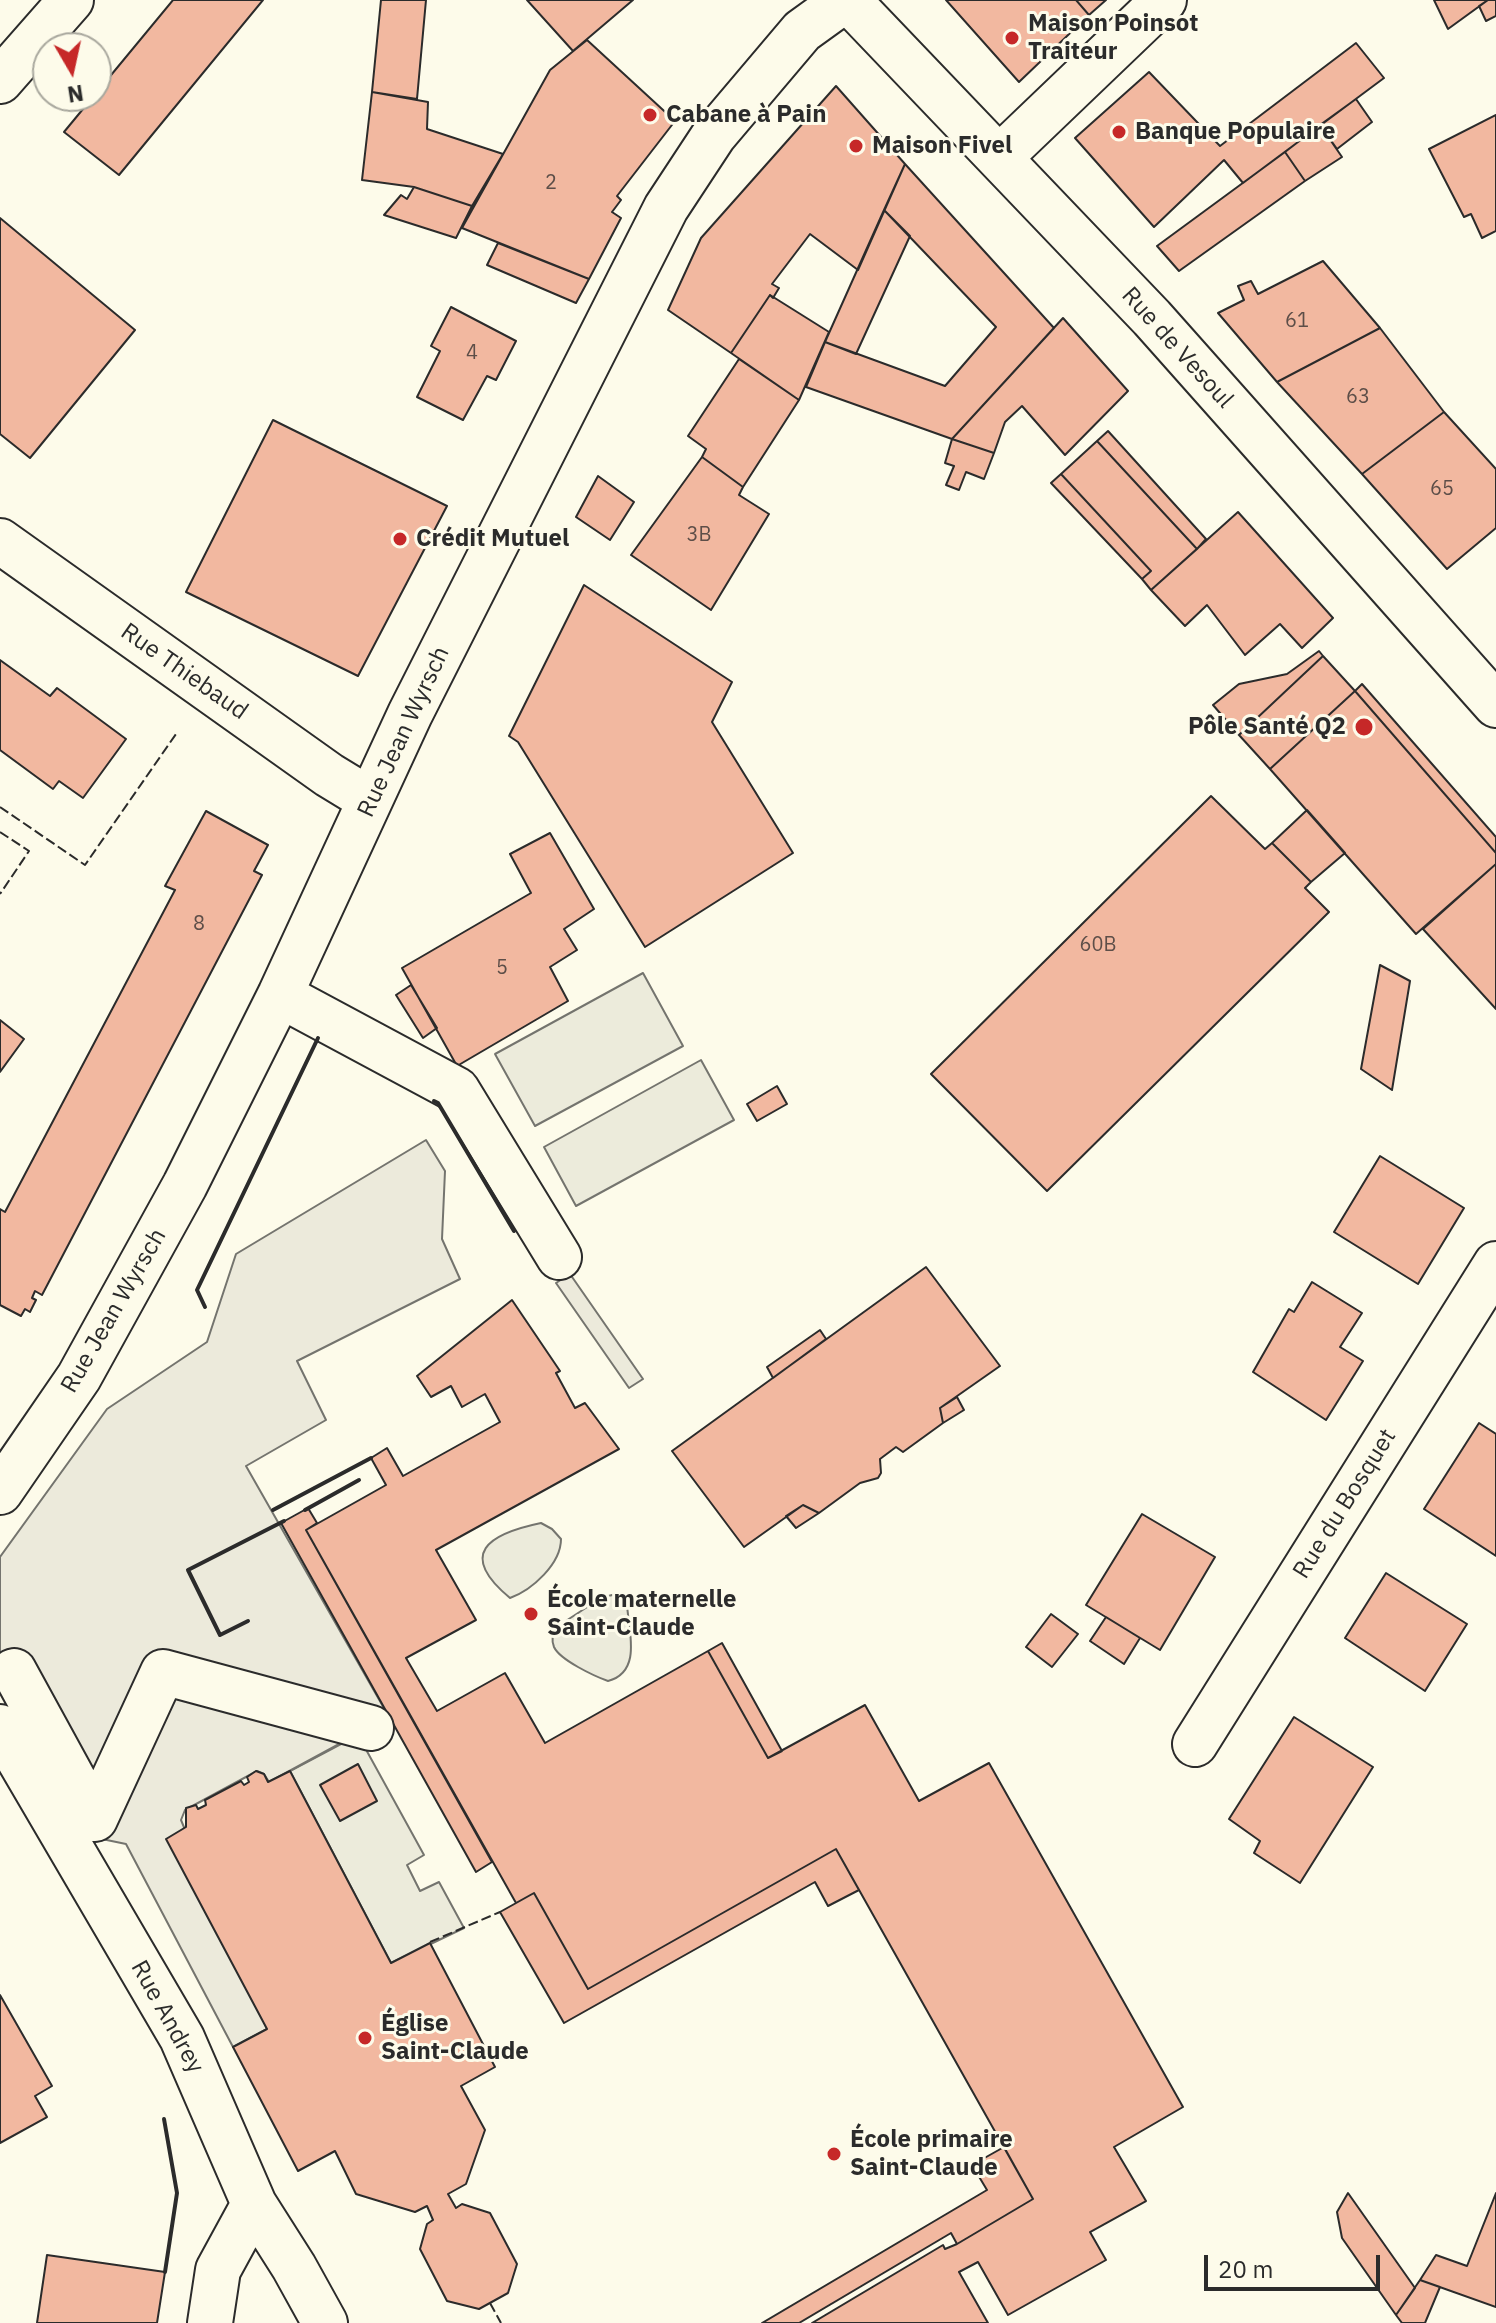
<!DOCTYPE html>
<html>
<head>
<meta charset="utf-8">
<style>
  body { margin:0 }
  #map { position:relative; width:1496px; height:2323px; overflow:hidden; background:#fdfbea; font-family:"IBM Plex Sans",sans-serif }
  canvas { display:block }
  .north { position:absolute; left:32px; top:32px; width:80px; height:80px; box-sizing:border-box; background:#fdfbea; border:2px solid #a9a89e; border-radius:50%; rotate:171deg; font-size:22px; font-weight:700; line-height:32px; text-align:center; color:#2b2b2b }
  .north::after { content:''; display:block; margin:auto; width:28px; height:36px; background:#c62828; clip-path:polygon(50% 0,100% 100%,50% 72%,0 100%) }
  .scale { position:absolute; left:1204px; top:2255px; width:176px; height:36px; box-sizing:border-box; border:4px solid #2b2b2b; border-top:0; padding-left:10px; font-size:24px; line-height:28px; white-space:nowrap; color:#2b2b2b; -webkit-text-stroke:6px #fdfbea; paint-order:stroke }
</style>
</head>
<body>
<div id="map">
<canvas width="1496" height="2323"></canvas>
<div class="north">N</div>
<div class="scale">20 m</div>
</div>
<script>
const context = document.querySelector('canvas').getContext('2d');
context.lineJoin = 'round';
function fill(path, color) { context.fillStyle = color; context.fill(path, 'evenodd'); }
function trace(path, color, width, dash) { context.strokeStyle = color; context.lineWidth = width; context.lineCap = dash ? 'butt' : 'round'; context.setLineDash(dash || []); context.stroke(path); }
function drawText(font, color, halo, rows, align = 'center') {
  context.font = font + ' "IBM Plex Sans",sans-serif'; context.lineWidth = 6; context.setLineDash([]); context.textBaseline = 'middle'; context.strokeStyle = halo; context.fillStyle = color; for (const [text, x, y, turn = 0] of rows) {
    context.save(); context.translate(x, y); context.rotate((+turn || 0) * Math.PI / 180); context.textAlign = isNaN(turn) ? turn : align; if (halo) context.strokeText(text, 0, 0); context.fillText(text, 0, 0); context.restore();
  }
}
const green = new Path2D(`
  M643,973L683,1046L535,1126L495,1054Z
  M701,1060L734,1120L576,1206L544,1147Z
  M541,1523L552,1529L561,1539C561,1564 532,1590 510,1598C457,1554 488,1534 541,1523Z
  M612,1595L623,1597L627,1605C629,1632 642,1672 608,1681C594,1676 560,1660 554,1647C551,1640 553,1634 555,1628L601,1598Z
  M358,1735L424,1855L407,1865L420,1891L439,1882L464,1928L391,1963L290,1771Z`);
fill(green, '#ecebdb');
trace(green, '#74746e', 2);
const parking = new Path2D(`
  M426,1140L445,1171L442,1239L460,1279L297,1361L326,1420L246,1466L389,1717L269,1782L264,1774L257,1771L185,1810L181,1820L267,2029L233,2047L126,1844L97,1838L0,1667V1557L107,1409L207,1342L236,1254Z
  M570,1274L643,1379L629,1388L556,1283Z`);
fill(parking, '#eceadb');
trace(parking, '#74746e', 2);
const building = new Path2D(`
  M173,0H263L119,175L64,132Z
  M381,0H426L417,99L372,92Z
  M527,0H633L573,51Z
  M946,0H1076L1089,15L1019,82Z
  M1076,0H1106L1089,15Z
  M1434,0H1488L1448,29Z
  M1488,0H1496V16L1486,21L1479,6Z
  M587,40L675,121L617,196L621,200L612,212L621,218L589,279L462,228L550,70Z
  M1356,43L1384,78L1243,183L1224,160L1154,227L1075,138L1149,72L1220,146Z
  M836,86L905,164L858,270L810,234L772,284L779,288L773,298L770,295L731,353L668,310L701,238Z
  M372,92L428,102L427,129L503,154L472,206L414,187L362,180Z
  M1356,99L1372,122L1337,149L1320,125Z
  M1496,115V231L1482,238L1471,214L1464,217L1429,149Z
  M1320,125L1342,157L1305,181L1285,152Z
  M1285,152L1305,181L1179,271L1157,246Z
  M905,164L1054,328L952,439L806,387L825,342L945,386L996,327L884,210Z
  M414,187L472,206L456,238L384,215L401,195L407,199Z
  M884,210L910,236L856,354L825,342Z
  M0,218L135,330L30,458L0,434Z
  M498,243L589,279L576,303L487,265Z
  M1323,261L1380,328L1277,382L1218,313L1244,300L1238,286L1251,281L1258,294Z
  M770,295L829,332L799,400L731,353Z
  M451,307L516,341L496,380L487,376L463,420L417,397L440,351L431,346Z
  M1063,318L1128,391L1065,455L1022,406L1005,422L994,453L952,439Z
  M1380,328L1444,412L1362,474L1277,382Z
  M739,359L799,400L743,487L702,457L706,449L688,436Z
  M1444,412L1496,469V528L1447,569L1362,474Z
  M273,420L447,506L358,676L186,592Z
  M1108,431L1206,539L1197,549L1097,441Z
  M952,439L994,453L984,479L966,472L959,490L946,485L954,466L945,463Z
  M1097,441L1197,549L1151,590L1142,579L1151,571L1061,474Z
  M702,457L743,487L739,495L769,514L711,610L631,555Z
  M1061,474L1151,571L1142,579L1051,483Z
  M598,476L634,502L610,540L576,517Z
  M1238,512L1333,618L1302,648L1280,624L1245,655L1207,605L1185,626L1151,590Z
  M584,585L732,682L712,722L793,853L645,947L518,742L509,736Z
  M1319,651L1323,656L1239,735L1213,705L1239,684L1287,674Z
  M1323,656L1355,691L1270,769L1239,735Z
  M0,660L50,696L57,688L126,739L83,798L59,781L53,789L0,750Z
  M1362,684L1496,837V853L1355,691Z
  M1355,691L1496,853V864L1416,934L1270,769Z
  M1211,796L1265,849L1272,843L1311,882L1305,888L1329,912L1047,1191L931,1074Z
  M1307,810L1345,853L1311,882L1272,843Z
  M206,811L268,845L254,871L262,875L42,1295L35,1291L32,1298L36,1300L30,1312L25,1309L21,1316L0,1305V1209L5,1212L175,890L165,886Z
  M550,833L594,909L564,929L577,950L550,967L568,1001L457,1066L402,968L531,893L510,854Z
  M1496,864V1009L1423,929Z
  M1380,965L1410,981L1392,1090L1361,1069Z
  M411,985L437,1028L423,1038L396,995Z
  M0,1020L24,1039L0,1072Z
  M777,1086L787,1104L757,1121L747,1104Z
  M1380,1156L1464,1208L1418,1284L1334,1232Z
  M926,1267L1000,1366L940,1408L943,1423L903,1452L896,1447L880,1459L881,1473L878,1478L860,1483L819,1513L803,1505L744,1547L672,1451Z
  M1312,1282L1362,1313L1340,1347L1363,1361L1326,1420L1253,1372L1289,1309L1294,1312Z
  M512,1300L560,1371L556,1373L575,1408L585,1403L619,1449L436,1550L476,1620L406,1658L437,1711L505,1673L545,1743L708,1651L768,1758L865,1705L919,1801L989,1763L1183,2107L1114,2147L1146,2201L1090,2232L1106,2260L1008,2315L978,2262L959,2272L988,2323H812L943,2245L945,2249L957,2244L1033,2199L836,1849L588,1989L534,1893L516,1903L306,1530L386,1485L371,1458L387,1448L403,1476L500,1422L485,1394L462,1407L451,1386L431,1397L417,1376Z
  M820,1330L826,1339L773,1378L767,1367Z
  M957,1397L964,1410L943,1423L940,1408Z
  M1479,1423L1496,1434V1556L1424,1509Z
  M803,1505L819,1513L796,1528L786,1516Z
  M308,1508L317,1523L306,1530L492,1862L476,1872L281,1523Z
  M1142,1514L1215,1557L1160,1650L1086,1605Z
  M1386,1573L1467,1624L1425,1691L1345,1638Z
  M1051,1614L1078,1634L1052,1667L1026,1647Z
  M1106,1617L1140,1638L1124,1664L1090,1641Z
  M722,1643L782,1751L768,1758L708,1651Z
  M1294,1717L1373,1767L1300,1883L1254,1853L1260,1841L1229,1819Z
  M358,1764L377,1801L340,1821L320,1785Z
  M256,1771L264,1774L268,1782L290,1771L391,1963L430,1943L495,2067L461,2086L485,2130L466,2184L448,2194L456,2208L462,2204L490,2213L517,2264L508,2293L479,2309L447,2301L420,2249L427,2224L433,2220L427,2206L415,2212L356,2194L335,2151L298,2171L233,2047L267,2029L166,1839L186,1827V1808L196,1805L198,1809L206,1805L205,1800L241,1781L244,1785L249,1782L247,1777Z
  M836,1849L859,1890L828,1906L815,1882L564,2023L500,1912L534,1893L588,1989Z
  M0,1995L52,2086L35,2096L47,2117L0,2143Z
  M1004,2147L1033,2199L957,2244L951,2233L799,2323H762L987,2190L972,2165Z
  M1348,2193L1415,2288L1396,2315L1342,2238L1337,2212Z
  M1496,2193V2307L1420,2280L1436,2255L1467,2266Z
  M47,2255L165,2272L157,2323H37Z
  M1420,2280L1440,2287L1425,2323H1402L1396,2315Z`);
fill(building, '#f2b8a0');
trace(building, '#2b2b2b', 2);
const minor = new Path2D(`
  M1000,157L1164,0
  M0,541L329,775L370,800
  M280,995L457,1090L559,1257
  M0,1492L79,1377L185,1185L280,995L410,714L666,208L714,135L802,31L845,0
  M14,1671L95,1819L163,1672L371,1728
  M0,1727L182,2038L254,2204L294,2267L325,2323
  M1195,1744L1496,1264
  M210,2323L218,2270L254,2204`);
const major = new Path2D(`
  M848,0L1152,318L1496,705
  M0,81L71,0`);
trace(minor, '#2b2b2b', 48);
trace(major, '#2b2b2b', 48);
trace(minor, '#fdfbea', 44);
trace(major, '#fdfbea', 44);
trace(new Path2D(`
  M0,807L85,865L176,734
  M0,832L29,851L0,894
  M430,1942L500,1912
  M490,2303L501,2323`), '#2b2b2b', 2, [10, 4]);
trace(new Path2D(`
  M434,1101L438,1103L514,1231
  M205,1307L197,1290L318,1038
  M273,1510L371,1458
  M305,1510L359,1480
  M248,1621L220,1635L188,1570L284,1521
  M164,2119L177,2193L165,2272`), '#2b2b2b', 4);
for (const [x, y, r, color] of [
  [1012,38,8,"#c62828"],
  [650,115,8,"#c62828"],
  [1119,132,8,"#c62828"],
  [856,146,8,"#c62828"],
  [400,539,8,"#c62828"],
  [1364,727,10,"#c62828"],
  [531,1614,8,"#c62828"],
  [365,2038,8,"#c62828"],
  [834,2154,8,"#c62828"]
]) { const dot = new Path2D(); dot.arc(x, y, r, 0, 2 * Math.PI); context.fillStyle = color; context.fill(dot); trace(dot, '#fdfbea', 3); }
drawText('20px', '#5d4e48', null, [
  ["2",551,183],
  ["61",1297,321],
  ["4",472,353],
  ["63",1358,397],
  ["65",1442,489],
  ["3B",699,535],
  ["8",199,924],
  ["60B",1098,945],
  ["5",502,968]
]);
drawText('bold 24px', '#2b2b2b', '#fdfbea', [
  ["Maison Poinsot",1028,24],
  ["Traiteur",1028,52],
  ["Cabane à Pain",666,115],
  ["Banque Populaire",1135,132],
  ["Maison Fivel",872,146],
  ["Crédit Mutuel",416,539],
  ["Pôle Santé Q2",1346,727,"right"],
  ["École maternelle",547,1600],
  ["Saint-Claude",547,1628],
  ["Église",381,2024],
  ["Saint-Claude",381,2052],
  ["École primaire",850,2140],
  ["Saint-Claude",850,2168]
], 'left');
drawText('24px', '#2b2b2b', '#fdfbea', [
  ["Rue de Vesoul",1177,348,48],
  ["Rue Thiebaud",184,672,35],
  ["Rue Jean Wyrsch",404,732,-65],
  ["Rue Jean Wyrsch",114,1311,-60],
  ["Rue du Bosquet",1345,1504,-58],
  ["Rue Andrey",167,2017,61]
]);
</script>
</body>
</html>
